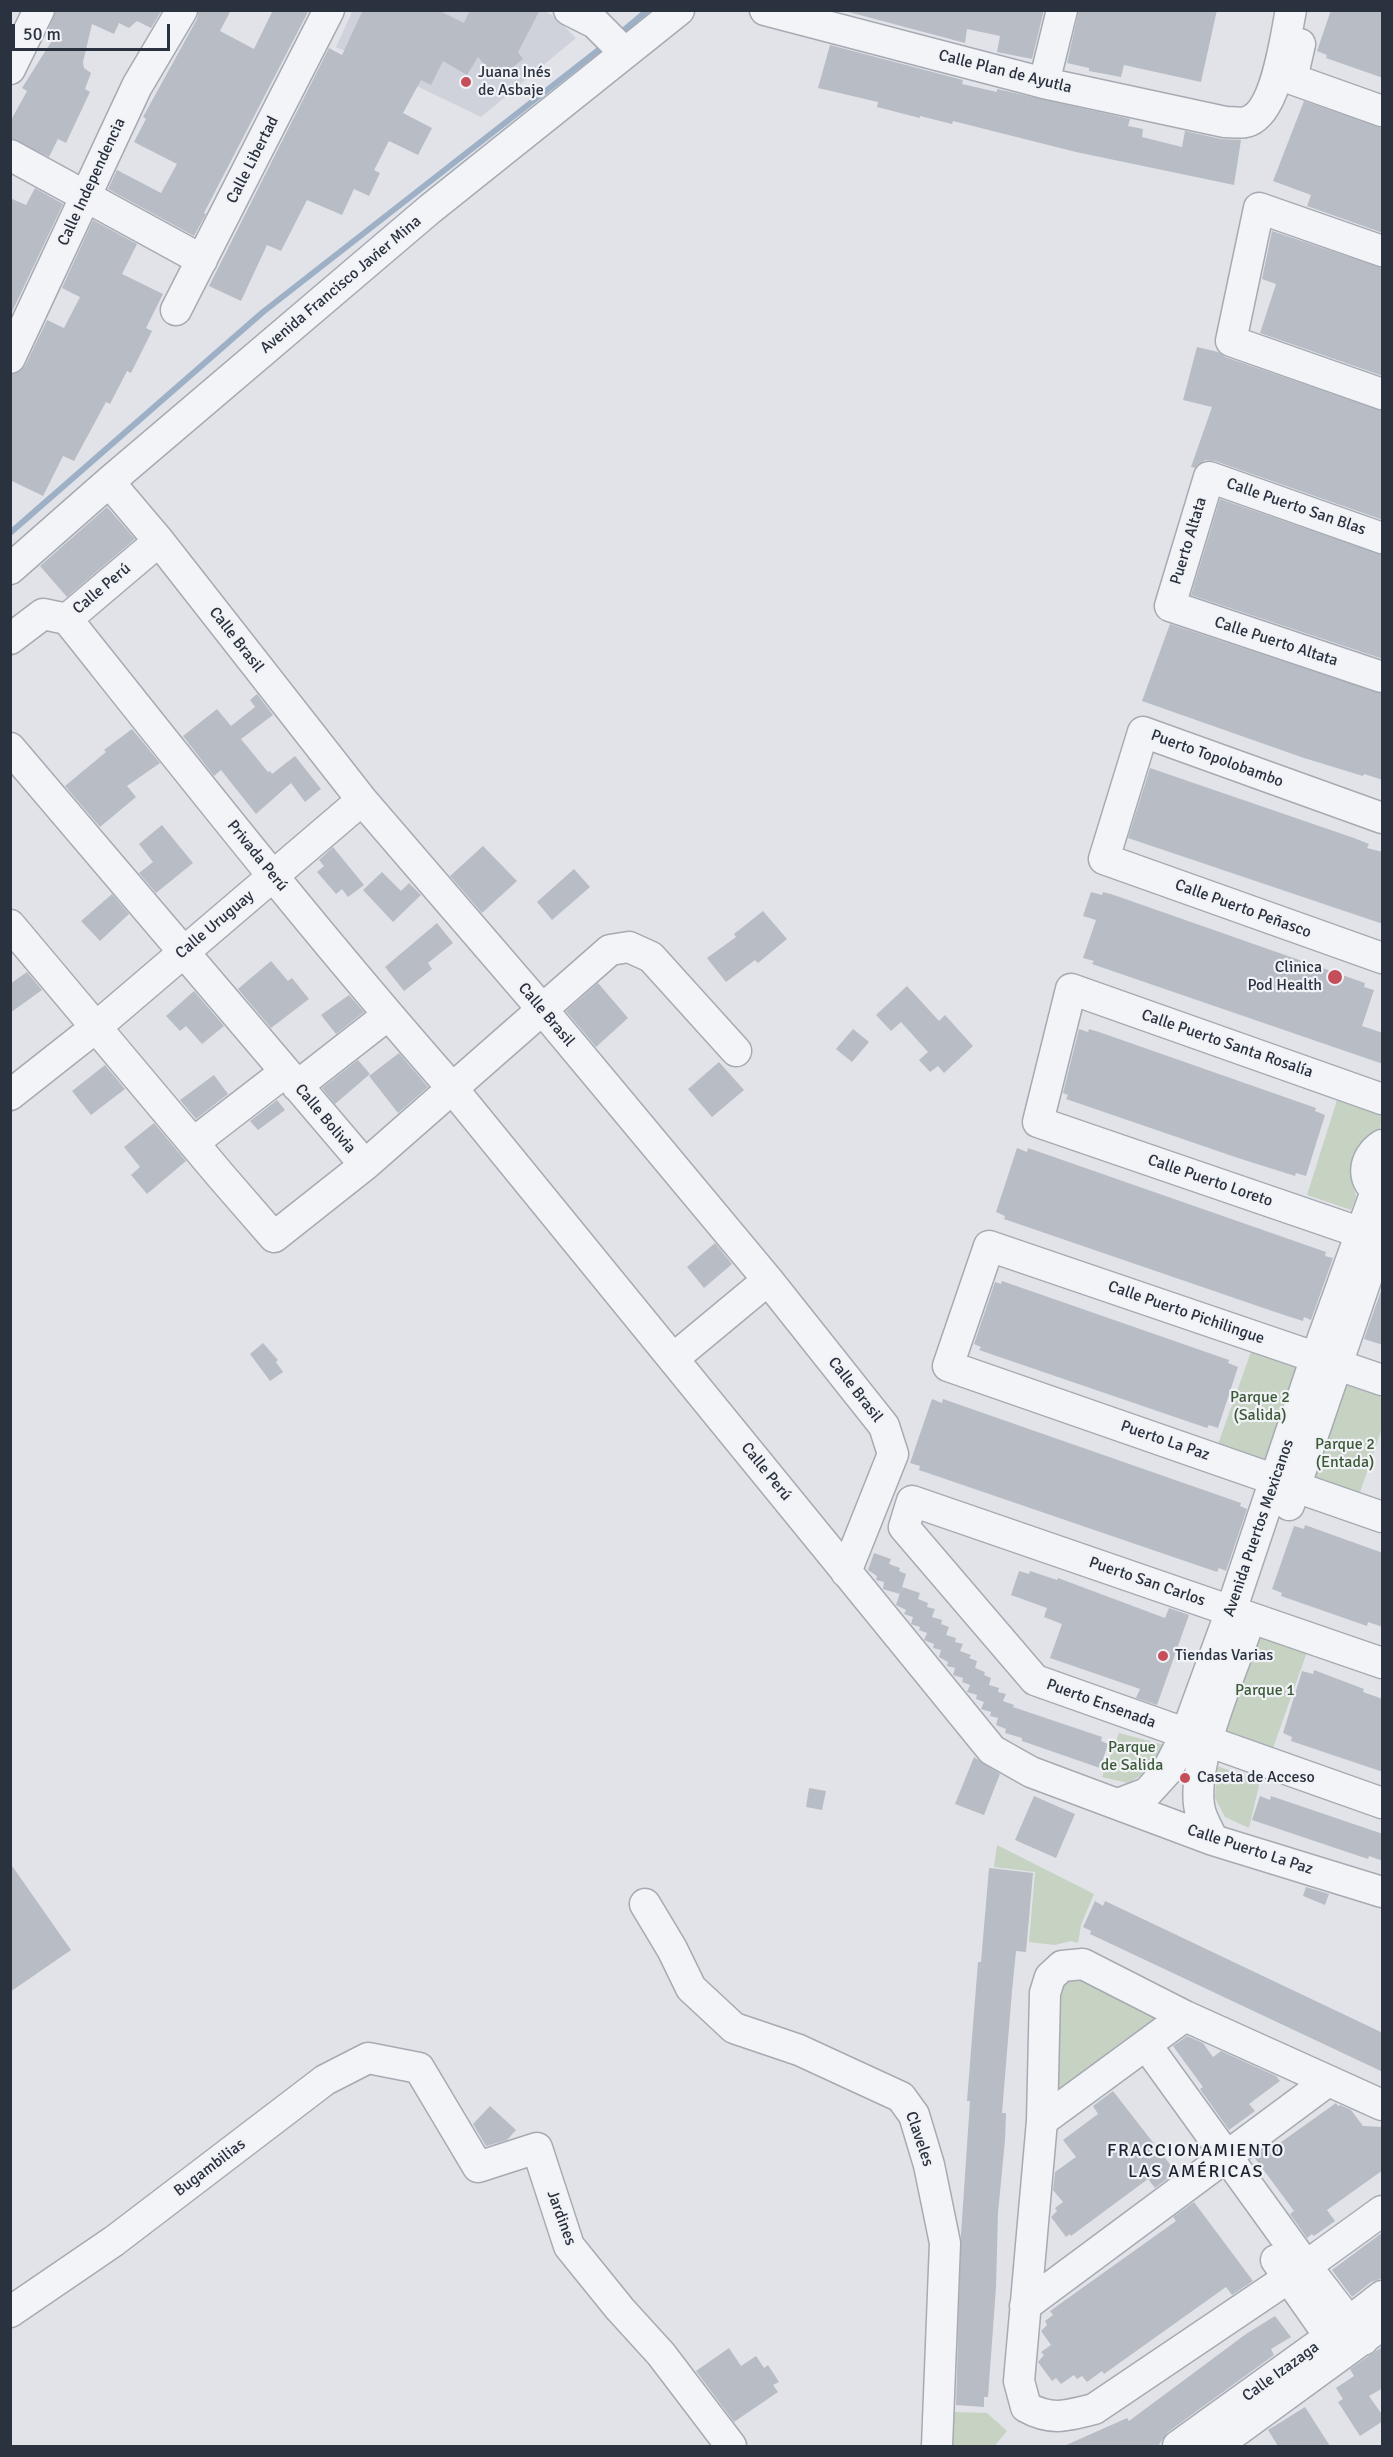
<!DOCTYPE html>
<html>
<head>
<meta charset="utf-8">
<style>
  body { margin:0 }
  #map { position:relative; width:1393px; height:2457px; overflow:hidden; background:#e1e3e8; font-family:Signika,sans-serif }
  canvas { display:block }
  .frame { position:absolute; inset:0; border:12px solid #2a313f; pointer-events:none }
  .scale { position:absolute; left:12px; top:24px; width:158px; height:27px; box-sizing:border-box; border:3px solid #2a313f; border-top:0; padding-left:8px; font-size:18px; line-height:21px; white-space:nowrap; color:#2a313f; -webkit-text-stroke:4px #f0f2f6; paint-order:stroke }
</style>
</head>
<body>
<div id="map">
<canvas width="1393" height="2457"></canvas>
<div class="frame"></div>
<div class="scale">50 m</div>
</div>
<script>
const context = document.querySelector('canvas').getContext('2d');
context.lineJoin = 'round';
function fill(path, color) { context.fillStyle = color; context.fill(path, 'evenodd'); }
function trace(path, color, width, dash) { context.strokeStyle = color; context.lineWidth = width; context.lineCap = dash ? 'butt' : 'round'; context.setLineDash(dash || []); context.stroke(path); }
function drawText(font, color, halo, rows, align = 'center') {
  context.font = font + ' Signika,sans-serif'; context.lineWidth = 4.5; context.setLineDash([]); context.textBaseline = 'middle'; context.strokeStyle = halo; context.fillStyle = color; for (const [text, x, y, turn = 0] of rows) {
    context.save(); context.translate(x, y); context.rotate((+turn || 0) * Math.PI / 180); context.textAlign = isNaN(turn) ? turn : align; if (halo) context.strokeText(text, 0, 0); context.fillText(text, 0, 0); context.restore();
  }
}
fill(new Path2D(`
  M353,10L544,11L552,15L576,38L481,117L336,47Z`), '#cfd2da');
fill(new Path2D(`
  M1337,1100L1382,1116L1380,1129L1365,1141L1352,1176L1356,1197L1351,1210L1307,1195Z
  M1252,1349L1303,1367L1269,1465L1217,1447Z
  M1342,1382L1382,1396V1428L1358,1498L1307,1480Z
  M1256,1634L1307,1652L1273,1748L1222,1731Z
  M1119,1733L1164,1745L1147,1772L1128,1783L1102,1777Z
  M1217,1766L1260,1781L1249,1828L1225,1817L1215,1798Z
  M997,1845L1094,1894L1081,1925L1078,1943L1071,1941L1055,1945L1029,1942L1035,1872L994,1867Z
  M1077,1977L1157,2018V2021L1055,2095L1061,1989L1068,1979Z
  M953,2412L987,2413L1007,2431L996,2444L997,2446H952Z`), '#c6d2c2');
trace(new Path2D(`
  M619,34L648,10
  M10,533L263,312L606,44`), '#9eb0c6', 6);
fill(new Path2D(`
  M56,10H162L151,28L137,21L129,28L119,23L114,34L92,24L83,62L84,68L91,73L85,89L90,92L66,143L58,139L49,157L10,138V122L27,91L22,88L53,39L45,38Z
  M199,10H231L220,31L254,49L273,10H309L204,213L206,214L194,236L108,189L117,170L161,193L177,164L134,142L146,119L143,117L197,19Z
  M363,10H438L464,23L470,10H540L518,52L523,59L497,80L478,57L467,75L443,61L431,85L421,80L403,113L432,128L418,155L389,141L374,170L380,173L369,196L354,189L342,215L307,200L281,251L267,245L241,301L209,286L329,48L342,55Z
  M841,10H1044L1032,59L997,52L1000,36L967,29L965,43Z
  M1079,10H1217L1201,82L1124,65L1121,77L1089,71V68L1067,63Z
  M1331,10H1383V78L1326,58L1327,55L1317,51Z
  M830,45L963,80L962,84L997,92V89L1130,119L1128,126L1143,129L1142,137L1182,147L1185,131L1221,139L1241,140L1234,185L1076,152L953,121L952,124L920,116V118L877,107L878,102L818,88Z
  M1304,101L1383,128V233L1307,206L1311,195L1273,181Z
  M35,188L63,204L10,316V198L26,205Z
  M93,220L137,244L122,274L163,294L146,328L152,331L131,373L127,371L110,404L106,402L74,461L63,456L43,496L10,480V375L19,372L25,366L47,320L64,328L80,297L62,288Z
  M1272,231L1383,268V376L1260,333L1276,284L1262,279Z
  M1197,347L1218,352L1225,357L1383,411V520L1215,461L1205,460L1195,468L1191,467L1212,407L1183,400Z
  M1220,499L1383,555V659L1191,595Z
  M107,507L135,539L67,597L40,566Z
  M1170,624L1383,694V780L1364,774L1363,776L1304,758L1142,701Z
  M257,694L273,715L241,739L268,772L270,771L272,774L295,756L321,789L305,802L291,783L256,814L221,770L214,776L183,736L217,709L231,726L255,707L250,700Z
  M132,729L160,763L127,786L136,797L100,827L65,786L106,752L104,750Z
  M1150,768L1354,838L1369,844L1367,848L1383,852V924L1128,838Z
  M162,825L193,863L156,893L139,873L153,862L139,844Z
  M483,846L517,881L482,913L450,876Z
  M333,847L364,885L348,897L342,889L336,894L317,872L324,866L319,860Z
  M574,869L590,887L552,920L537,902Z
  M382,872L401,891L409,883L421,895L393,922L363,890Z
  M1091,892L1102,895L1103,892L1111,894L1365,983L1364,987L1374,990L1362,1026L1383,1033V1064L1092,964L1094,961L1083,958L1096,920L1083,916Z
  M112,894L129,914L100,941L81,921Z
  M763,911L787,939L758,963L755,960L726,982L707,958L736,937L734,934Z
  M437,923L453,943L428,963L432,969L404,991L385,967Z
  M271,961L288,981L292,978L309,999L271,1028L238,989Z
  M27,972L42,990L10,1013V984Z
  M598,983L628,1018L596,1047L566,1011Z
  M907,986L939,1021L945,1015L973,1046L944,1073L938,1066L930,1072L919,1060L928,1052L901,1022L891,1031L876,1015Z
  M194,991L224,1026L202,1044L186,1026L180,1031L166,1016Z
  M349,995L364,1012L336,1034L321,1015Z
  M853,1029L869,1042L852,1062L836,1049Z
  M1079,1029L1088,1032L1089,1029L1099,1032L1316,1108L1315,1111L1325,1115L1306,1176L1296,1173L1295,1176L1238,1158L1066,1099L1068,1095L1063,1093Z
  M399,1053L428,1087L398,1113L369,1076Z
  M358,1060L370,1074L335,1104L322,1088Z
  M719,1062L744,1090L712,1117L688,1089Z
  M105,1065L125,1089L91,1115L72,1091Z
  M214,1075L228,1094L196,1119L180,1100Z
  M277,1100L285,1110L258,1130L250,1121Z
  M154,1123L186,1161L147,1194L131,1175L140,1167L124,1147Z
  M1017,1148L1027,1152L1028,1148L1326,1252L1325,1256L1333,1258L1311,1320L1304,1317L1303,1321L1281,1314L1004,1219L1005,1216L996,1212Z
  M715,1243L732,1264L704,1288L687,1267Z
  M1002,1281L1229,1360L1228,1363L1238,1367L1218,1428L1209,1425L1207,1428L979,1350L981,1347L974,1344L995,1282L1001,1284Z
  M1383,1285V1345L1364,1339Z
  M263,1343L278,1360L276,1362L283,1372L270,1381L250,1354Z
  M932,1399L942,1403L943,1399L1241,1503L1240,1506L1247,1509L1226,1571L1219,1568L1217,1572L919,1470L920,1466L910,1463Z
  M1305,1525L1383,1553V1627L1368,1622L1367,1626L1344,1618L1281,1596L1282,1593L1272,1589L1294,1526L1304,1529Z
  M874,1553L891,1559L889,1564L900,1568L899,1571L906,1574L900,1594L883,1589L884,1582L876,1580L877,1576L868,1570Z
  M1019,1571L1029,1574L1030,1571L1057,1580L1058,1578L1165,1618L1169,1608L1189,1615L1157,1705L1136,1698L1140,1689L1050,1658L1062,1624L1044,1617L1047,1608L1011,1595Z
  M902,1587L920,1593L918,1599L928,1603L927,1607L935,1609L932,1617L942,1620L941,1624L949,1627L946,1635L956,1638L955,1642L963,1644L960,1651L971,1655L969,1658L977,1661L975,1668L985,1672L984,1675L991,1678L989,1685L999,1688L998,1692L1006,1694L1003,1701L1014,1705L1013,1707L1102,1737L1101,1741L1108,1744L1100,1768L1022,1741V1738L1005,1733L1006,1729L996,1725L998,1718L990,1716L991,1712L981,1709L984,1702L976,1699L977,1695L967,1692L970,1685L962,1682L963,1678L953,1675L955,1668L947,1666L948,1662L939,1657L941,1650L933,1648L934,1644L924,1640L927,1633L919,1630L920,1627L911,1624L913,1617L904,1614L906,1610L896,1605Z
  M1314,1670L1364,1689L1363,1692L1383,1699V1772L1291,1741L1292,1737L1283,1733L1302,1671L1313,1674Z
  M974,1757L1000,1774L984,1815L955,1804Z
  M809,1788L826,1791L822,1810L806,1807Z
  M1034,1796L1075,1814L1056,1858L1015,1840Z
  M1260,1796L1270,1800L1271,1796L1383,1834V1861L1369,1856L1368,1859L1252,1820Z
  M10,1863L71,1950L10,1992Z
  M989,1868L1033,1873L1026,1952L1016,1951L1012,1991L1002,2113H1006L1005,2140L998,2213L996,2287L988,2397H984V2407L956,2405L961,2234L970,2101H967L978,1962H981Z
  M1306,1887L1329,1894L1325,1905L1303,1896Z
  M1095,1901L1103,1906L1105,1901L1383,2033V2072L1090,1934L1091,1931L1083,1927Z
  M1187,2036L1203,2043L1213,2057L1221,2051L1276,2076L1280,2081L1249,2104L1255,2111L1229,2130L1200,2089L1203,2087L1173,2046Z
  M1113,2091L1176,2172L1155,2188L1148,2179L1071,2236L1070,2234L1066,2237L1051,2217L1057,2211L1055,2208L1063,2202L1053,2190L1055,2172L1076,2157L1063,2140L1098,2114L1093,2106Z
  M1336,2103L1338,2106L1340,2105L1351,2110L1363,2126L1383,2127V2170L1327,2210L1335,2221L1314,2236L1312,2234L1307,2238L1290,2214L1294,2211L1254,2157L1275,2142L1277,2145Z
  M490,2106L516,2130L507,2140L486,2146L473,2124Z
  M1194,2202L1253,2281L1232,2295L1226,2287L1104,2374L1102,2371L1087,2382L1082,2376L1077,2379L1074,2375L1061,2384L1056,2378L1052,2381L1038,2362L1044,2355L1041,2352L1051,2345L1041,2331L1047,2325L1045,2321L1053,2315L1050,2311L1176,2221L1173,2217Z
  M1383,2232V2278L1371,2282L1352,2297L1332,2270Z
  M1275,2316L1291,2337L1271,2349L1274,2355L1168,2432L1158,2446H1064L1127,2418L1129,2421L1246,2334Z
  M1383,2346V2388L1369,2396L1383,2416V2421L1360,2436L1338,2402L1343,2399L1336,2388L1354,2376L1350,2369Z
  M729,2348L741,2366L756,2356L764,2368L768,2365L779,2382L773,2385L778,2392L734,2422L696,2371Z
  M1305,2407L1330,2446H1278L1268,2430Z`), '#b8bcc5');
const minor = new Path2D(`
  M569,10L595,23L625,53
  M765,10L1044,83L1225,122C1232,122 1243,124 1249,121C1277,110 1285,38 1291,10
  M1300,44L1292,79L1382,111
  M10,69L39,10
  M1044,83L1062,10
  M10,155L202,260
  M1382,251L1259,208L1231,341L1382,394
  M176,310L329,10
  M10,358L137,86L182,10
  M109,482L159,541L362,800L542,1009L768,1280L884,1426L893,1454L846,1572
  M1382,538L1209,477L1170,606L1382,677
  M10,569L109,482L430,209L679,10
  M67,619C193,777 318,936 452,1088L992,1750L1031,1772L1213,1840L1382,1892
  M10,639L43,614L67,619L159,541
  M10,748L365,1165
  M1382,818L1143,732L1104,859L1382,958
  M10,925L221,1176L274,1237L365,1165L610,950L629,947L651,957L736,1051
  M297,1086L388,1015
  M10,1095L95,1028L362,800
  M1382,1099L1071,989L1038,1122L1382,1240
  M193,1143L285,1072
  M1382,1145C1362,1158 1360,1183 1382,1194
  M674,1358L768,1280
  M1382,1380L989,1246L948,1366L1382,1517
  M1289,1505L1382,1233
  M1382,1663L912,1501L904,1527L1035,1680L1382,1803
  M1118,1804L1147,1793L1167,1771L1186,1734L1231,1611L1316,1357L1376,1191
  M1213,1840C1209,1831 1204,1823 1201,1814C1187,1770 1231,1674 1246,1630
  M645,1904L672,1949L691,1988L734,2028L799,2050L901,2097L914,2115L929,2165L945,2243L937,2446
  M1147,2046L1306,2266L1363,2340
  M1382,2105L1185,2016L1083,1964L1062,1966L1050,1977L1045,1993L1042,2121L1019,2381L1026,2407C1051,2421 1067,2416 1094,2409L1306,2266L1382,2211
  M1042,2121L1185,2016
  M1276,2260L1342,2354
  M1025,2306L1328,2081
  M10,2312L114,2241L325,2080L368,2058L419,2068L478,2167L537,2148L569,2246L620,2309L661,2354L731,2446
  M1178,2446L1328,2338L1382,2296
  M1216,2446L1382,2325`);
trace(minor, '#a6aab2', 33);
trace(minor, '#f3f4f7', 30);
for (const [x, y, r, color] of [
  [466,82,6,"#c54e5b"],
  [1335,977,8,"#c54e5b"],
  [1163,1656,6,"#c54e5b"],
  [1185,1778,6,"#c54e5b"]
]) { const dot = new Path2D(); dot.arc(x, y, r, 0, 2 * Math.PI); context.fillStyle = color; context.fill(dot); trace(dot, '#f0f2f6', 2); }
drawText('16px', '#2a313f', '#f0f2f6', [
  ["Calle Plan de Ayutla",1005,72,14],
  ["Calle Libertad",253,160,-63],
  ["Calle Independencia",92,182,-65],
  ["Avenida Francisco Javier Mina",341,285,-40],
  ["Calle Puerto San Blas",1296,507,19],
  ["Puerto Altata",1189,541,-73],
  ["Calle Perú",102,589,-40],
  ["Calle Brasil",236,640,52],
  ["Calle Puerto Altata",1276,642,18],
  ["Puerto Topolobambo",1217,759,20],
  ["Privada Perú",257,856,51],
  ["Calle Puerto Peñasco",1243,909,20],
  ["Calle Uruguay",215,925,-40],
  ["Calle Brasil",546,1015,50],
  ["Calle Puerto Santa Rosalía",1227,1044,19],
  ["Calle Bolivia",325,1119,50],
  ["Calle Puerto Loreto",1210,1181,19],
  ["Calle Puerto Pichilingue",1186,1313,19],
  ["Calle Brasil",855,1390,52],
  ["Puerto La Paz",1165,1441,19],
  ["Calle Perú",766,1472,51],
  ["Avenida Puertos Mexicanos",1259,1528,-71],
  ["Puerto San Carlos",1147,1582,19],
  ["Puerto Ensenada",1101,1704,20],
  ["Calle Puerto La Paz",1250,1850,18],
  ["Claveles",919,2139,71],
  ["Bugambilias",210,2168,-37],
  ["Jardines",561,2218,70],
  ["Calle Izazaga",1281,2372,-36]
]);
drawText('16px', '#2a313f', '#f0f2f6', [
  ["Juana Inés",478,73],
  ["de Asbaje",478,91],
  ["Clinica",1322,968,"right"],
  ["Pod Health",1322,986,"right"],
  ["Tiendas Varias",1175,1656],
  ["Caseta de Acceso",1197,1778]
], 'left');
drawText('16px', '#3d5a38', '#f0f2f6', [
  ["Parque 2",1260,1398],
  ["(Salida)",1260,1416],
  ["Parque 2",1345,1445],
  ["(Entada)",1345,1463],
  ["Parque 1",1265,1691],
  ["Parque",1132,1748],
  ["de Salida",1132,1766]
]);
context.letterSpacing = '1.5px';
drawText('18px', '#1c2230', '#f0f2f6', [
  ["FRACCIONAMIENTO",1196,2151],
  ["LAS AMÉRICAS",1196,2172]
]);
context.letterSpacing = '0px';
</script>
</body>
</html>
